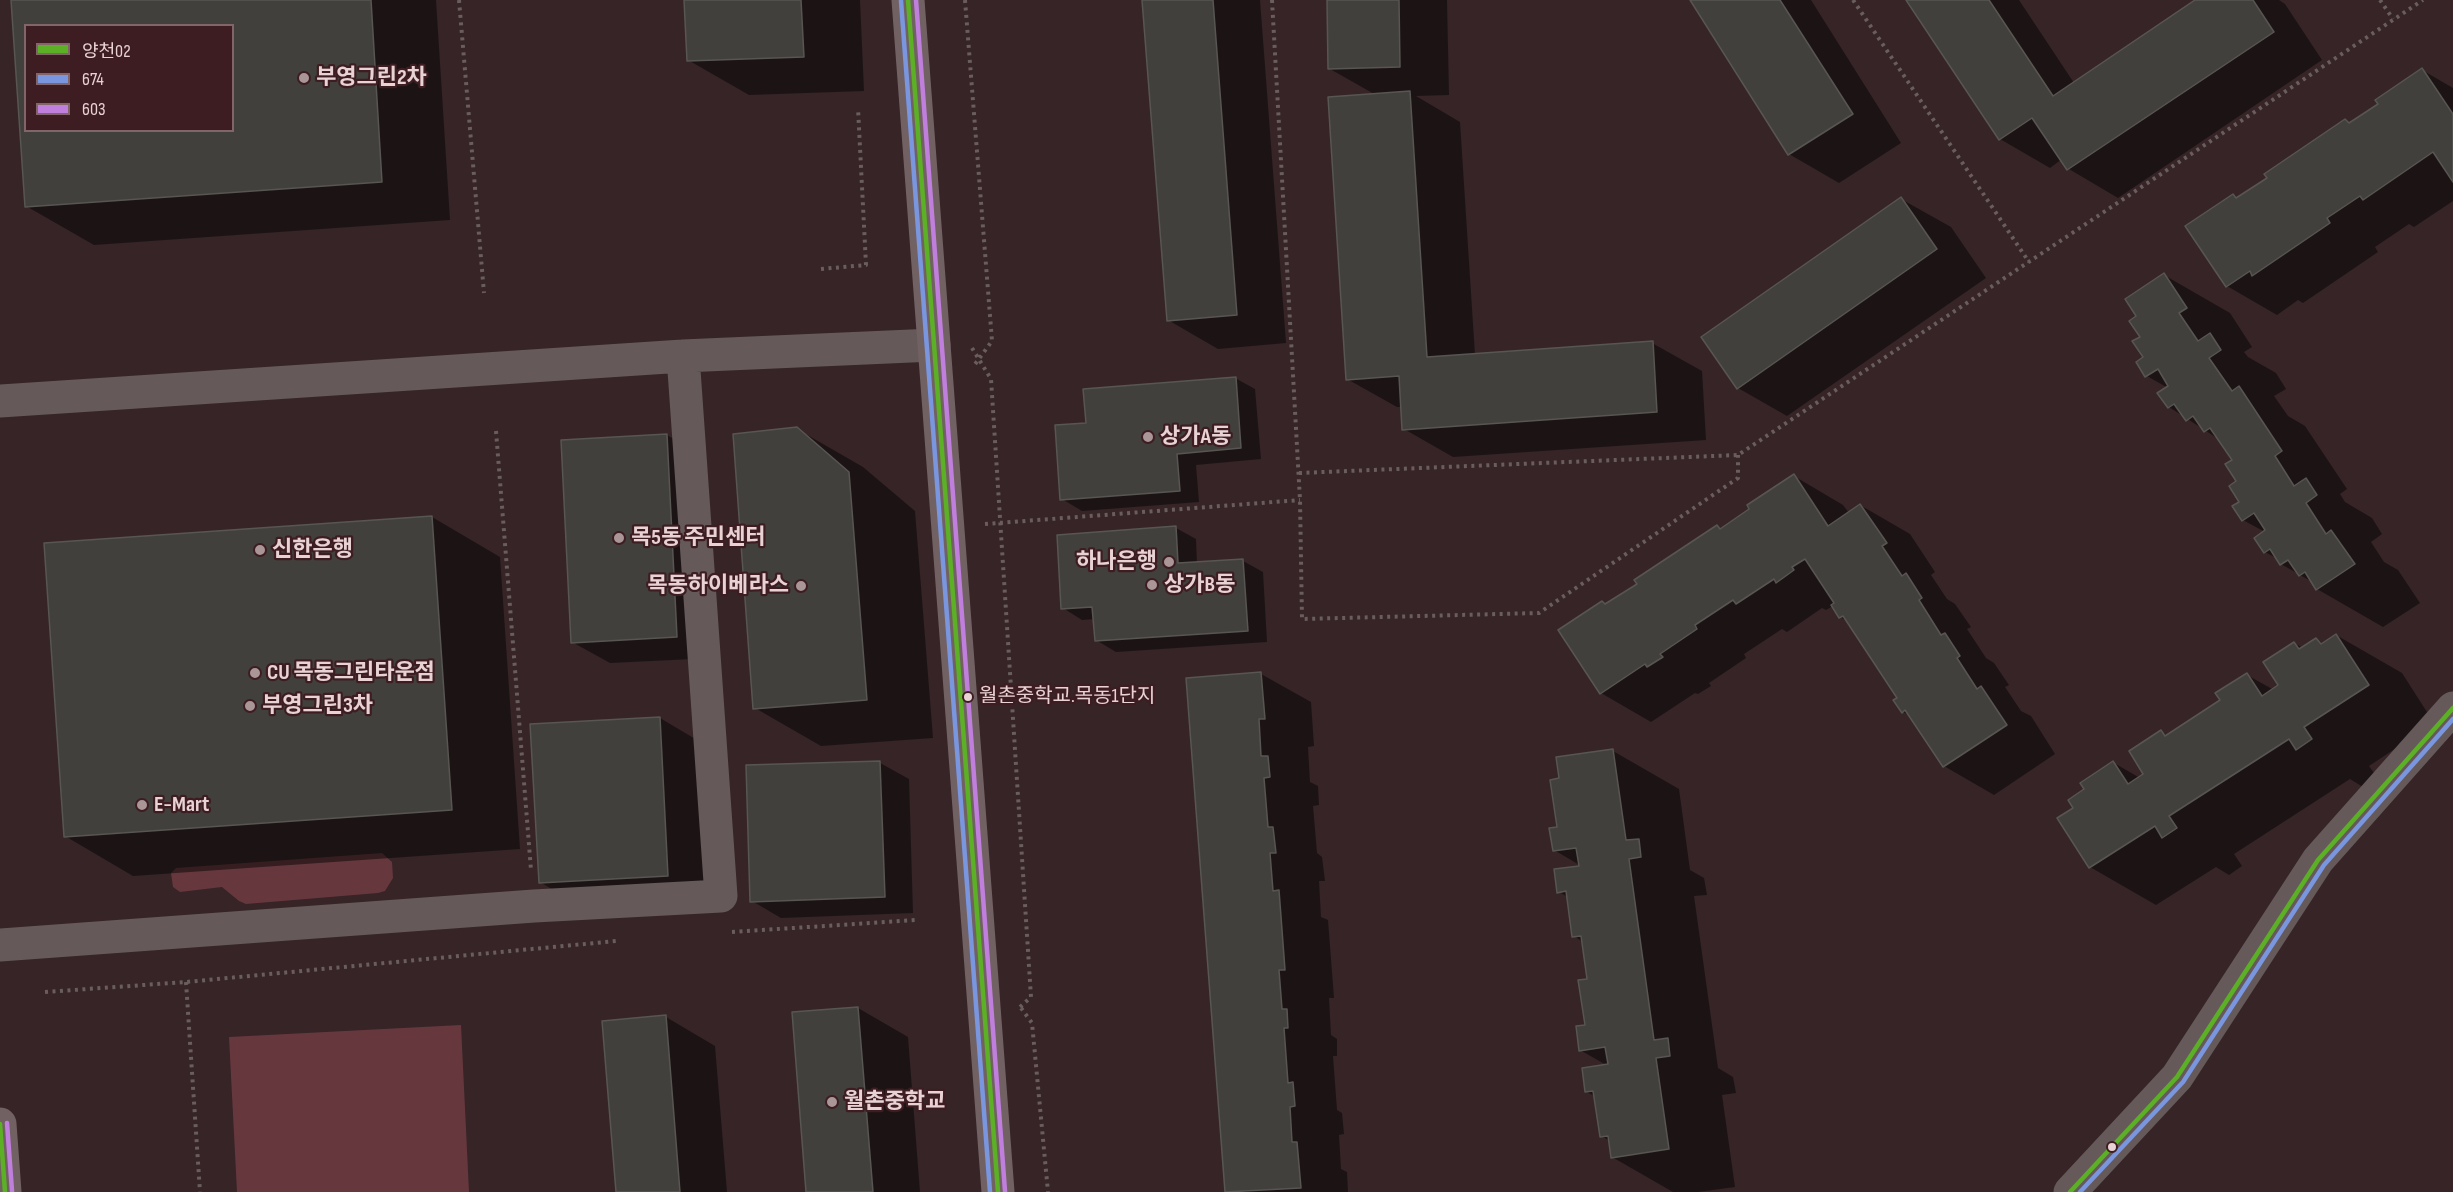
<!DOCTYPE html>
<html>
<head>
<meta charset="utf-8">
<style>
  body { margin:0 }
  #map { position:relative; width:2453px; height:1192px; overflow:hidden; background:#362427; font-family:"Sofia Sans Condensed","Noto Sans KR",sans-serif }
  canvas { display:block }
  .legend { position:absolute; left:24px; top:24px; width:210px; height:108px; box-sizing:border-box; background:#3d1d21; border:2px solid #816568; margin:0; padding:8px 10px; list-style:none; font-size:18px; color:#e8d2d3 }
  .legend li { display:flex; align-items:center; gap:12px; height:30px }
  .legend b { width:30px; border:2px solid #816568 }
</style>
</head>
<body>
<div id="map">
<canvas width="2453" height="1192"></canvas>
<ul class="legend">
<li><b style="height:8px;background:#5bb025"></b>양천02</li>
<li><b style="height:8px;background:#7a96df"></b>674</li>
<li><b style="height:8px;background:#c07fdc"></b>603</li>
</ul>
</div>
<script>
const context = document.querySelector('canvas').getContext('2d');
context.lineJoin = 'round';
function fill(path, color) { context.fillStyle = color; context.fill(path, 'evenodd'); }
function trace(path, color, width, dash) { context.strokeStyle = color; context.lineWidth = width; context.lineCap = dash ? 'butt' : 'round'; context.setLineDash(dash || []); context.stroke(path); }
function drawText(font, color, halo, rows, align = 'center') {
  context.font = font + ' "Sofia Sans Condensed","Noto Sans KR",sans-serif'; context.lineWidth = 4.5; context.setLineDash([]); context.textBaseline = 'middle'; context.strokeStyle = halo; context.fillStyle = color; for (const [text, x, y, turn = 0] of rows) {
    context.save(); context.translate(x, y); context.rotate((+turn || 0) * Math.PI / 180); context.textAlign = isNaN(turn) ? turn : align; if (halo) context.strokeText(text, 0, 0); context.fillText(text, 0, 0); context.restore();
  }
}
fill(new Path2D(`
  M382,853L392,862L393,878L385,891L378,893L246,904L239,901L222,887L180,892L173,887L171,873L176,868Z
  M461,1025L469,1192H237L229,1037Z`), '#66383d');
fill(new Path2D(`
  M12,0H436L450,220L94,245L26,206ZM26,26H232V130H26Z
  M686,0H860L864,91L749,95L688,60Z
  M1144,0H1260L1286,343L1218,349L1168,320Z
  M1328,0H1447L1449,95L1416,96L1460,122L1475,355L1652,343L1702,371L1706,440L1453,457L1404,429L1403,407H1397L1347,379L1376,95L1330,69Z
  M1692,0H1811L1901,143L1839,183L1789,154Z
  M1907,0H2019L2074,83L2198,0H2279L2285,4L2322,60L2118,198L2069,169L2062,159L2050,168L2000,139Z
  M2422,70L2453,88V201L2414,227L2409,224L2375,247L2378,252L2303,303L2298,300L2277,315L2227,286L2187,226L2233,196L2238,199L2346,121L2351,124L2380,104Z
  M1901,199L1951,227L1986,278L1787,416L1738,388Z
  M2164,275L2230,313L2252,347L2244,352L2248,357L2276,373L2286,389L2274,396L2288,416L2305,426L2347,489L2340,494L2345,502L2372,518L2382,534L2371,542L2384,562L2398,570L2420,603L2383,627L2317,589L2314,583L2281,564L2278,559L2265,552V532L2243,520L2234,460L2220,440L2169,407L2168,388L2147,376L2138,316Z
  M1235,378L1255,389L1261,459L1196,465L1199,502L1082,511L1062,499L1087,425Z
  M797,429L863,467L915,511L933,738L821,746L755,708Z
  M667,435L704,457L714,658L610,663L572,642Z
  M1794,476L1843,505L1849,513L1860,505L1910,534L1935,572L1931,575L1947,599L1955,604L1971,627L1967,629L1986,658L1994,663L2009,685L2005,687L2021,711L2031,716L2055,754L1994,795L1944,766L1911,716L1903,712L1899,698L1849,622L1840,617L1833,606L1826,610L1822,608L1787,632L1782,629L1744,654L1746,658L1709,683L1711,686L1698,694L1695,693L1651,722L1601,693L1603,602L1607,605L1639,584L1717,527L1721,529L1751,509Z
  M432,517L500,557L520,849L133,876L65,836Z
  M1176,528L1196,539L1197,564L1243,561L1263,572L1267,642L1116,652L1096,640L1095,619L1082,620L1063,608Z
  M2336,635L2402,673L2434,723L2369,766L2377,777L2363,787L2350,779L2234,854L2242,866L2229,875L2216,867L2156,905L2090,867L2075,808L2087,789L2114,763L2140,778L2145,775L2161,732L2168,736L2222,701L2247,675L2274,690L2280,686L2294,643L2303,648L2317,640L2323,644Z
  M1261,674L1311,702L1314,746L1308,747L1310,782L1318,786L1319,805L1313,806L1317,853L1322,857L1325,881H1319L1321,917L1328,920L1334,998H1329L1331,1035L1337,1039V1056H1333L1337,1110L1342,1113L1344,1134L1339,1135L1341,1169L1347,1172L1348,1192H1226L1188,679Z
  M660,718L697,740L705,897L577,904L540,882Z
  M1613,751L1679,789L1690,870L1704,878L1707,895L1694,896L1718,1068L1733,1077L1736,1093L1722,1095L1735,1187L1698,1192H1673L1612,1157L1610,1141L1601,1136L1596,1097L1587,1092L1608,1066L1580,1050L1587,1027L1589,980L1583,942L1574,936L1568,897L1559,892L1583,867L1554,850L1559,828L1560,780Z
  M880,763L909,779L913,913L781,918L752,901Z
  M858,1008L908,1037L920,1192H807Z
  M666,1017L715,1046L727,1192H617Z`), '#0007');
const building = new Path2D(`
  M11,0H371L382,182L25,207ZM26,26H232V130H26Z
  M684,0H801L804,57L687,61Z
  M1142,0H1213L1237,315L1167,321Z
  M1327,0H1399L1400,67L1328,69Z
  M1690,0H1780L1853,114L1788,155Z
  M1906,0H1989L2053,96L2195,0H2253L2274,32L2067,170L2032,118L1999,140Z
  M2422,68L2453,114V182L2433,152L2363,200L2360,196L2327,218L2330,223L2252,276L2250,271L2226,287L2185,226L2233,194L2236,198L2267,178L2264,174L2345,119L2349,123L2378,104L2375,100Z
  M1410,91L1427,357L1653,341L1657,412L1402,430L1399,376L1346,380L1328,97Z
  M1901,197L1937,249L1737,389L1701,337Z
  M2164,273L2187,308L2179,313L2198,341L2210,333L2221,350L2209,358L2232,391L2239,386L2282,451L2275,456L2294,486L2306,478L2317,495L2306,503L2326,534L2331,530L2355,564L2316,590L2305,572L2299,576L2288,560L2280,565L2270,549L2264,553L2254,538L2265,530L2254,513L2242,521L2232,506L2239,502L2229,486L2236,481L2225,464L2232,460L2210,428L2204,432L2193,416L2186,421L2174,404L2168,408L2157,393L2168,386L2158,369L2145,377L2136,362L2143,357L2132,341L2140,337L2129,321L2136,316L2125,299Z
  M1236,377L1241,448L1177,454L1180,491L1060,500L1055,425L1086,423L1083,389Z
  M797,427L849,472L867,700L753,709L733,434Z
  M667,434L677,637L571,643L561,440Z
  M1794,474L1828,526L1860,504L1887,543L1882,546L1902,576L1906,573L1922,598L1919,600L1941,635L1945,633L1960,656L1957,658L1977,689L1981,686L2007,725L1943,767L1905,710L1902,713L1893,700L1897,698L1843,616L1839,618L1831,605L1834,603L1805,559L1792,567L1794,570L1776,583L1774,579L1736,604L1733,600L1695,625L1697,629L1660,654L1663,657L1647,667L1645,664L1600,694L1558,630L1602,601L1605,604L1637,584L1634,580L1717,525L1720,529L1749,509L1747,505Z
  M432,516L452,810L64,837L44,543Z
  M1176,526L1178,563L1243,559L1248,631L1095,641L1092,607L1061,609L1057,535Z
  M2336,634L2369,685L2304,727L2312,739L2296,750L2289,739L2169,816L2177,828L2162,838L2155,826L2089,868L2057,818L2073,808L2068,800L2084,789L2080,783L2113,761L2128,784L2143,774L2129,751L2161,730L2165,736L2220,700L2215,693L2247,673L2262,696L2278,685L2263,662L2294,642L2299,649L2316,638L2321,644Z
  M1261,672L1265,719H1259L1261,756H1268L1270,777L1264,778L1268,827H1273L1276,853H1270L1273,891L1279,890L1285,970H1279L1282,1009H1287L1288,1028H1284L1288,1083L1293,1082L1295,1106L1290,1107L1292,1142H1297L1301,1188L1225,1192L1186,678Z
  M660,717L668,876L539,883L530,724Z
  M1613,749L1626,840L1639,839L1641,857L1629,859L1654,1040L1668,1038L1670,1056L1656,1058L1669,1149L1611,1158L1608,1136L1600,1137L1593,1091L1585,1092L1582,1068L1608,1064L1605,1047L1579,1051L1576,1026L1585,1025L1578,980L1587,979L1581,936L1572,937L1566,891L1557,893L1554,869L1579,866L1576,848L1553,851L1549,828L1557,827L1550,780L1559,778L1556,757Z
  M880,761L885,897L750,902L746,765Z
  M858,1007L873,1192H806L792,1012Z
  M666,1015L680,1192H616L602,1021Z`);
fill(building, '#42403d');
trace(building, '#585653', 1.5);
trace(new Path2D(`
  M459,0L484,293
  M965,0L992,341L973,367
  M1272,0L1300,500L1302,619L1539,613L1738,478V455
  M1853,0L2029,262
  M2380,0L2393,19
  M821,269L866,265L858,108
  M972,348L991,379L1031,997L1020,1007
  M496,431L531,870
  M1299,473L1738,455L2423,0
  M985,524L1300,500
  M732,932L916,920
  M186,982L200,1192
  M45,992L186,982L616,941
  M1021,1008L1032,1023L1048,1192`), '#695d5e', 4, [3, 4.5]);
trace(new Path2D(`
  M0,401L683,356L934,345
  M0,945L534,906L721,896L683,356
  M2070,1192L2177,1077L2318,860L2453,708`), '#65595a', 33);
trace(new Path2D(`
  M908,0L998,1192
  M0,1124L5,1192`), '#726163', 33);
trace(new Path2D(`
  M908,0L998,1192
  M0,1124L5,1192
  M2070,1192L2177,1077L2318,860L2453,708`), '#5bb025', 4.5);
trace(new Path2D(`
  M901,1L990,1192
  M2080,1192L2183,1082L2324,865L2453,719`), '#7a96df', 4.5);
trace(new Path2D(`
  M916,0L1005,1191
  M7,1123L12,1191`), '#c07fdc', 4.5);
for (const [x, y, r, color] of [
  [304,78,6,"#aa9597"],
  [1148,437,6,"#aa9597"],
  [619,538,6,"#aa9597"],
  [260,550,6,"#aa9597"],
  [1169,562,6,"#aa9597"],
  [1152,585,6,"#aa9597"],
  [801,586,6,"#aa9597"],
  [255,673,6,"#aa9597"],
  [968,697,5,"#e8d2d3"],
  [250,706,6,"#aa9597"],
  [142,805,6,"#aa9597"],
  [832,1102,6,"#aa9597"],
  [2112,1147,5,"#e8d2d3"]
]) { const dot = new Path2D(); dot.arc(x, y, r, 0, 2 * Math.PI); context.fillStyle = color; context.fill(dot); trace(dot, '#3d1d21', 2); }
drawText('20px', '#e8d2d3', '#3d1d21', [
  ["월촌중학교.목동1단지",979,697]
], 'left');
drawText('bold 22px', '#e8d2d3', '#3d1d21', [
  ["부영그린2차",316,78],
  ["상가A동",1160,437],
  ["목5동 주민센터",631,538],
  ["신한은행",272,550],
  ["하나은행",1157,562,"right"],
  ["상가B동",1164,585],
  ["목동하이베라스",789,586,"right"],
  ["CU 목동그린타운점",267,673],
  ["부영그린3차",262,706],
  ["E-Mart",154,805],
  ["월촌중학교",844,1102]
], 'left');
</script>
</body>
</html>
